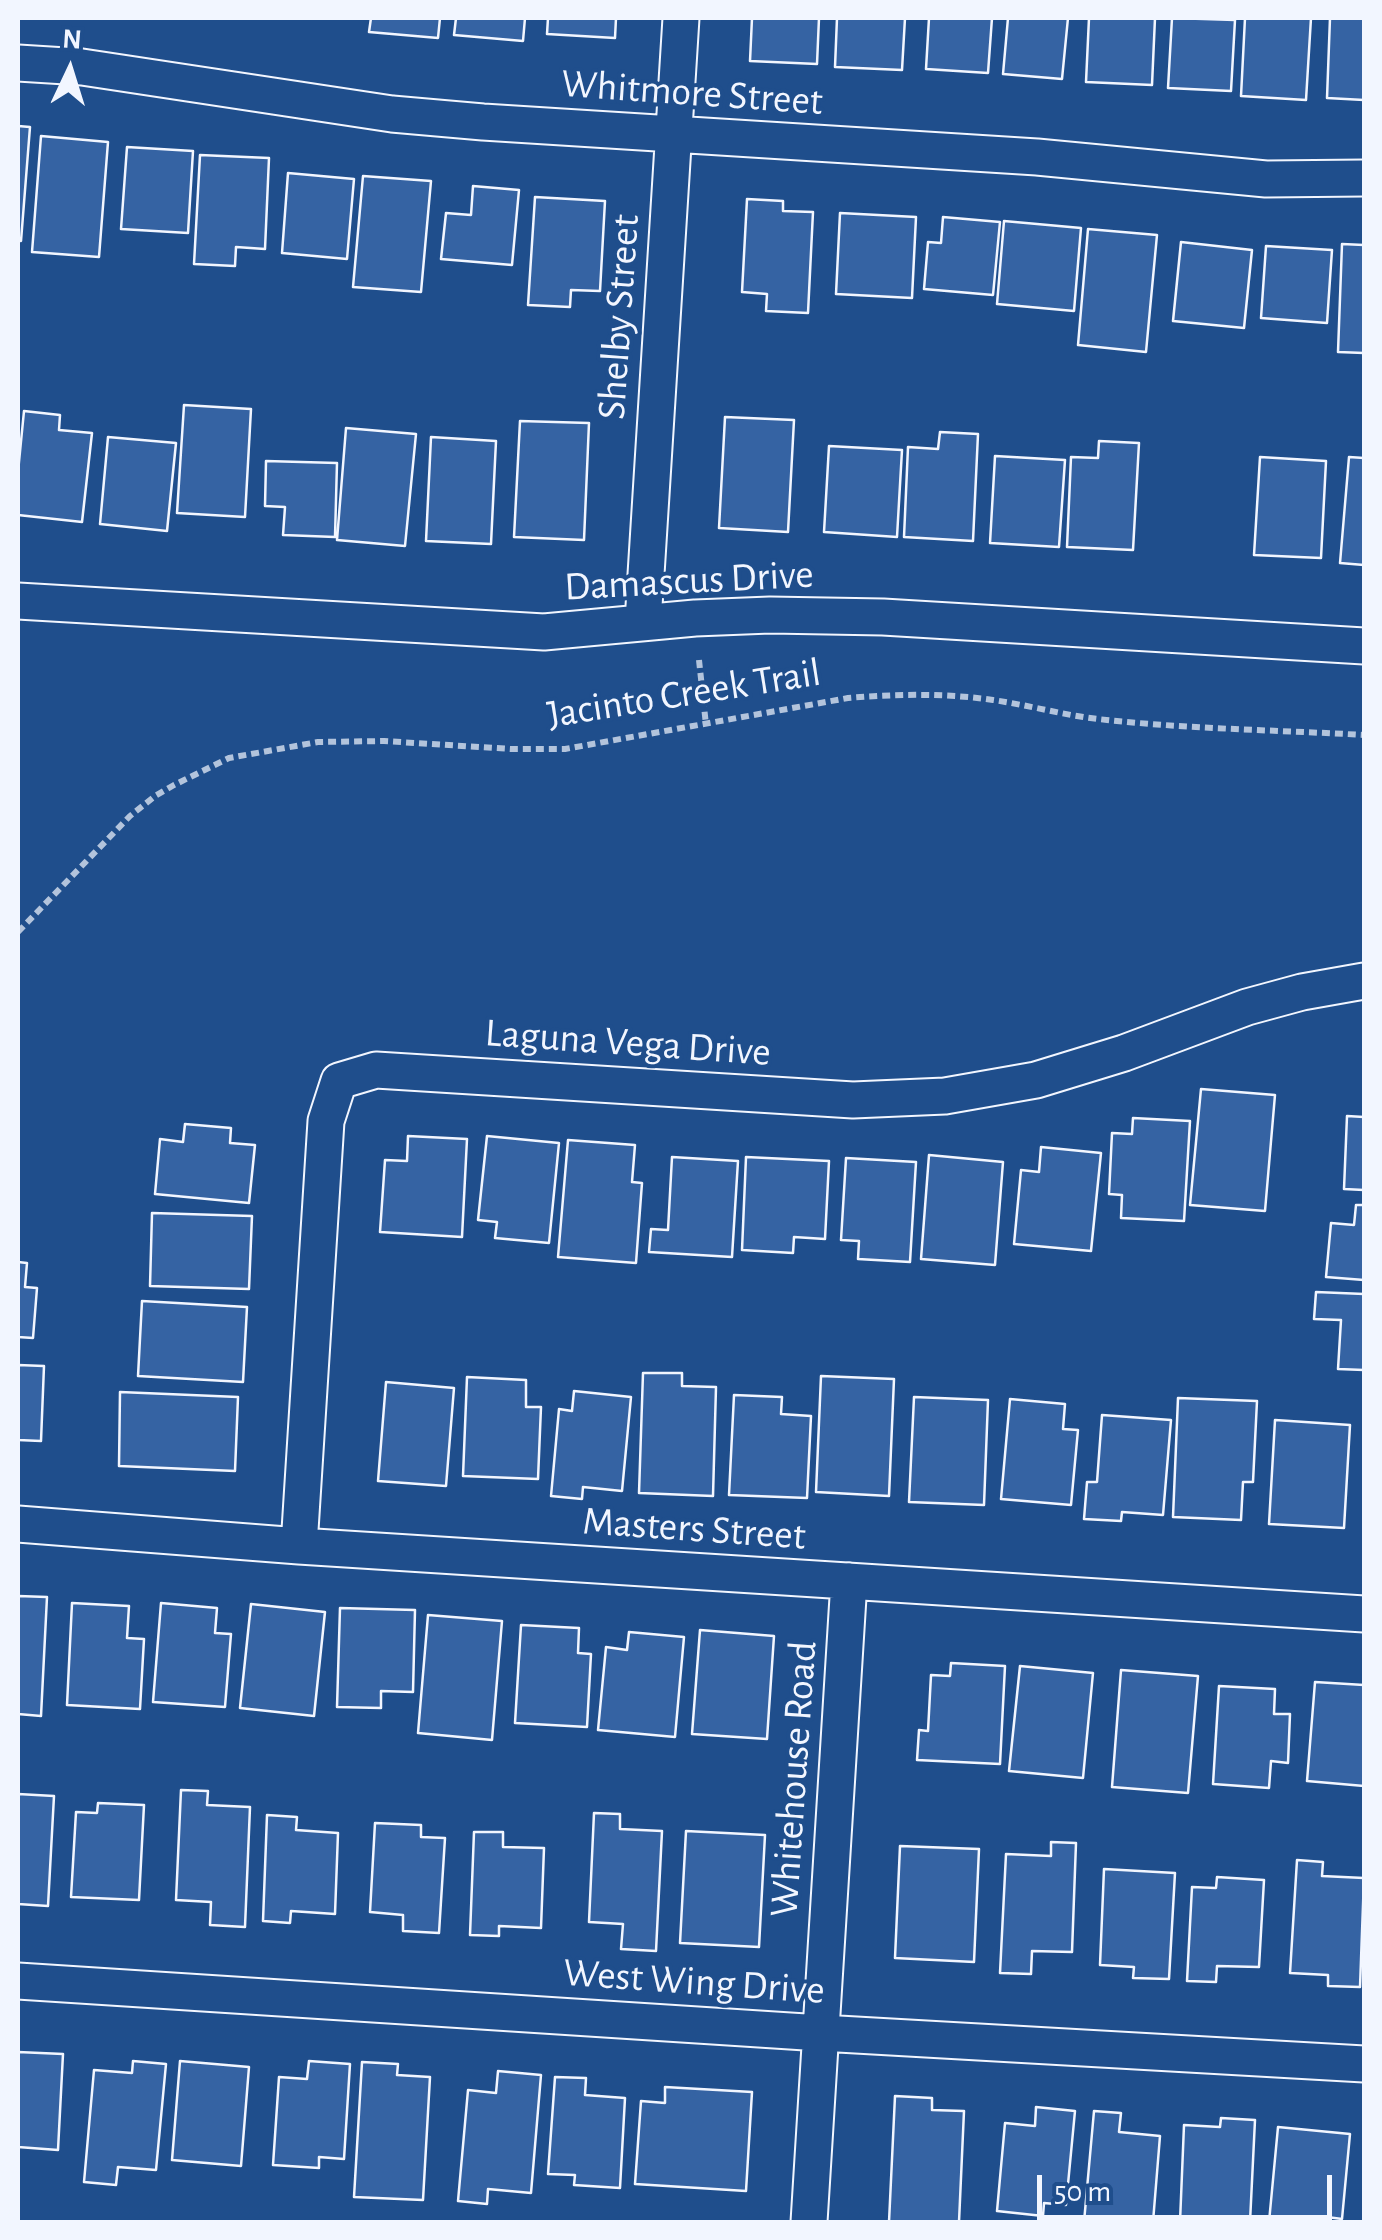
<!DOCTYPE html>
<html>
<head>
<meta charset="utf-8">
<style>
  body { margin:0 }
  #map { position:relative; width:1382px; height:2240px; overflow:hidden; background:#1f4e8c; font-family:"Alegreya Sans",sans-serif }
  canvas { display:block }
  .frame { position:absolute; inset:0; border:20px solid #f2f6ff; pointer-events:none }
  .north { position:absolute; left:20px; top:20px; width:100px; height:100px; -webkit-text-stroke:8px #1f4e8c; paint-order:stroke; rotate:4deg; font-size:28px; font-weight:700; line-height:40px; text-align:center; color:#f2f6ff }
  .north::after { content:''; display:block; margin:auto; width:35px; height:45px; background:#f2f6ff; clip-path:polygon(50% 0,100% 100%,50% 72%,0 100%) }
  .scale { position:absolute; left:1037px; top:2175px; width:295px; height:45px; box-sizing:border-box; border:5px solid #f2f6ff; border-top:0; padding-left:12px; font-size:30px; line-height:35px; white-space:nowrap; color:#f2f6ff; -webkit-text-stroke:8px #1f4e8c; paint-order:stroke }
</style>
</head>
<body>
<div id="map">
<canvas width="1382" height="2240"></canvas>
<div class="frame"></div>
<div class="north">N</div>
<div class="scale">50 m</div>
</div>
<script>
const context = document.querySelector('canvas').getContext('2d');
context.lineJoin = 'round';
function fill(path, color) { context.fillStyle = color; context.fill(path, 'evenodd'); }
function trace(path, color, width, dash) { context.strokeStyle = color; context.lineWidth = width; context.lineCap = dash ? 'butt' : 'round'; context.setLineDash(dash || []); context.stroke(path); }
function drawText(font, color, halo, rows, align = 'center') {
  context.font = font + ' "Alegreya Sans",sans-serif'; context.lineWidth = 8; context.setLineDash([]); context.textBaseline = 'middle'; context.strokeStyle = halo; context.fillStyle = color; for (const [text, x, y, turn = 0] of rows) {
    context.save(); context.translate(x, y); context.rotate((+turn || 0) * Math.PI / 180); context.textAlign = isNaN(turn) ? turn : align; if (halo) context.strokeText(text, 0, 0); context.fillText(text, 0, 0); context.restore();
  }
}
const building = new Path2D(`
  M371,18H440L438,38L369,32Z
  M456,18H525L523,41L454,35Z
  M548,18H616L615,38L547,34Z
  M752,18H819L817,64L750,61Z
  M837,18H905L902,70L835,67Z
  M929,18H992L988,73L926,69Z
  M1008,18H1068L1062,79L1003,74Z
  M1089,18H1155L1152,85L1086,82Z
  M1172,18L1235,20L1231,91L1168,88Z
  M1245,18H1311L1306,100L1241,96Z
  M1330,18H1364V100L1327,98Z
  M18,126L30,127L21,241L18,240Z
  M41,136L108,142L99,257L32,252Z
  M127,147L193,151L188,233L121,229Z
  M200,155L269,158L265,249L236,247L235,266L194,264Z
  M288,173L354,179L347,259L282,253Z
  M363,176L431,181L421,292L353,287Z
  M473,186L519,190L512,265L441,259L446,213L471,215Z
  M535,197L605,201L600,291L571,290L570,307L528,305Z
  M747,199L783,201V211L813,212L808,313L766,311L767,294L742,292Z
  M840,213L916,217L912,298L836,294Z
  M943,217L1000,222L993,295L924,289L928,242L941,243Z
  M1004,221L1081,228L1074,311L997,304Z
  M1088,229L1157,235L1146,352L1078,345Z
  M1181,242L1252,250L1244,328L1173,321Z
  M1342,244L1364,245V353L1338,352Z
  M1266,246L1332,250L1327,323L1261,318Z
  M184,405L251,409L245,517L177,513Z
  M24,411L60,415L59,430L92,433L82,522L18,515V472Z
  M725,417L794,420L788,532L719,528Z
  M520,421L589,423L584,540L514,537Z
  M346,428L416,434L405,546L337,540Z
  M940,432L978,434L973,541L904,537L908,447L938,449Z
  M108,437L176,443L167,531L100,524Z
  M431,437L496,441L491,544L426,541Z
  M1099,441L1139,443L1133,550L1067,547L1071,457L1098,458Z
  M829,446L902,450L897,537L824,532Z
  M995,456L1065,460L1059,547L990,543Z
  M1260,457L1326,461L1321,558L1254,555Z
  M1349,457L1364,458V565L1340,563Z
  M266,461L337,463L335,537L283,535L285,507L265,506Z
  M1201,1089L1275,1095L1265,1211L1190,1205Z
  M1347,1116L1364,1117V1190L1344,1189Z
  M1133,1118L1190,1121L1184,1221L1121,1218L1122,1195L1109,1194L1112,1133L1132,1134Z
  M185,1124L231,1128L230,1143L255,1145L249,1203L155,1194L160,1139L183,1142Z
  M408,1136L467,1139L462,1237L380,1232L385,1160L407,1161Z
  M487,1136L559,1143L549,1243L495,1238L497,1222L478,1220Z
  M568,1140L635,1145L632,1182L642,1183L636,1263L558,1257Z
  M1041,1147L1101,1153L1091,1251L1014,1244L1021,1170L1039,1172Z
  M929,1155L1003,1162L995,1265L921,1259Z
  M672,1157L738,1161L732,1257L649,1252L651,1229L668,1230Z
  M746,1157L829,1161L825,1239L794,1237L793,1253L742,1250Z
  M846,1158L916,1162L910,1262L858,1259L859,1241L841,1240Z
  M1356,1205H1364V1280L1326,1277L1331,1223L1354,1225Z
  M152,1213L252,1216L249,1289L150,1286Z
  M18,1262L27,1263L25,1287L37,1288L33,1338L18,1337Z
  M1316,1292L1364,1294V1370L1338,1369L1341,1320L1314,1319Z
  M142,1301L247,1307L243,1382L138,1376Z
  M18,1365L44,1366L41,1441L18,1440Z
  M643,1373H682V1386L716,1387L713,1496L639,1493Z
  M821,1376L894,1379L889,1496L816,1492Z
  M467,1377L526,1380V1407H541L538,1479L463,1476Z
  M386,1382L454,1388L446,1486L378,1481Z
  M574,1391L631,1397L622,1491L583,1487L582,1499L551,1496L559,1409L572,1411Z
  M120,1392L238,1397L235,1471L119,1466Z
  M734,1395L782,1397L781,1414L811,1416L807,1498L729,1495Z
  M914,1397L988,1400L984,1505L909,1502Z
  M1178,1398L1257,1401L1253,1482H1243L1241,1520L1173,1517Z
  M1010,1399L1065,1404L1063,1429L1078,1430L1071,1505L1001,1499Z
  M1102,1415L1171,1420L1163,1515L1122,1512L1121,1521L1084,1519L1087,1482H1097Z
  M1275,1420L1350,1425L1344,1528L1269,1524Z
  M18,1596L47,1597L41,1716L18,1714Z
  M72,1603L129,1606L127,1638L144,1639L140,1709L67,1705Z
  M161,1603L217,1608L215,1633L231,1634L225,1707L153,1702Z
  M251,1604L325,1612L314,1716L240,1708Z
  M340,1608L415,1610L413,1692L381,1691V1708L337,1707Z
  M428,1615L502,1621L492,1740L418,1733Z
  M521,1625L579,1628L578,1653L591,1654L587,1727L515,1723Z
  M700,1630L774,1636L767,1739L692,1734Z
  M629,1632L684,1637L675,1737L598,1730L606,1647L627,1650Z
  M951,1663L1005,1666L1000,1764L917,1760L919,1730L928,1731L931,1675L950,1676Z
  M1020,1666L1093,1673L1083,1778L1009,1771Z
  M1121,1670L1198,1676L1188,1793L1112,1787Z
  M1315,1682L1364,1685V1786L1307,1781Z
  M1219,1686L1275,1689L1274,1714H1290L1288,1763L1271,1761L1269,1788L1213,1784Z
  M181,1790L208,1791L207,1805L250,1807L245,1927L210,1925L211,1902L176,1900Z
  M18,1794L54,1796L48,1906L18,1904Z
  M98,1803L144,1805L139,1900L71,1897L76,1812L97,1813Z
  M594,1813L620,1814V1829L662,1831L656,1951L621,1949L623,1924L589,1922Z
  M267,1815L297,1817L296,1830L338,1833L335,1914L291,1911L290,1923L263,1921Z
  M375,1823L421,1825V1837L445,1838L439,1933L403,1931V1915L370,1912Z
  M686,1831L765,1835L759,1947L680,1943Z
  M474,1832H503V1847L544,1848L541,1928L499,1926V1936L470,1935Z
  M1051,1842L1076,1843L1072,1952L1032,1951L1031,1974L1000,1973L1006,1854L1051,1856Z
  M900,1846L979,1849L974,1962L895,1958Z
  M1297,1860L1323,1862L1322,1876L1364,1878L1360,1987L1328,1986V1975L1290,1973Z
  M1104,1869L1175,1873L1169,1979L1133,1978L1134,1967L1100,1965Z
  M1217,1877L1264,1880L1259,1967L1217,1966L1216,1982L1187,1981L1192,1887L1216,1888Z
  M18,2052L63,2054L58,2150L18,2147Z
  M133,2061L166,2064L156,2170L118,2167L116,2185L84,2182L94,2070L132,2073Z
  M180,2061L249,2067L241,2166L172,2160Z
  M309,2061L350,2064L344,2159L319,2157V2168L273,2165L279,2077L307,2079Z
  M362,2062L398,2064L397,2075L430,2077L423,2200L354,2197Z
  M498,2071L541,2075L531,2193L488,2189L487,2204L458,2201L468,2090L496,2093Z
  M555,2077L586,2078L585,2095L625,2098L620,2188L574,2185L575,2175L548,2174Z
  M665,2087L752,2092L746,2191L635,2184L641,2101L665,2103Z
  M895,2096L932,2098V2110L964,2111L959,2222H889Z
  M1036,2107L1075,2111L1066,2205L1044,2203L1043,2216L997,2211L1005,2123L1035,2126Z
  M1094,2111L1121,2113L1119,2132L1160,2136L1153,2222H1084Z
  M1221,2118L1255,2120L1250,2222H1180L1184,2125L1220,2127Z
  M1278,2127L1350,2134L1342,2219L1327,2217L1323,2221L1301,2219V2222H1269Z`);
fill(building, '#3563a3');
trace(building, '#f2f6ff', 2.5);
const minor = new Path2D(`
  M18,63L82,67L392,114L483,122L1037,157L1266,179L1364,178
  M18,601L544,632L695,618L770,615L883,617L1364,646
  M643,622L681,18
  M18,1524L299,1546L1364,1614
  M299,1546L326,1121L339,1081L376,1070L853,1100L945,1096L1036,1080L1124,1053L1247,1007L1302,992L1364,981
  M18,1981L821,2033L1364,2064
  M809,2222L849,1581`);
trace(minor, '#f2f6ff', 39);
trace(new Path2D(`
  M699,660L706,725
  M18,932L130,816L155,796L174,785L229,758L318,742L384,741L511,749H565L848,698C896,694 945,693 993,700C1028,705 1063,715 1098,719C1186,729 1276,730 1364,735`), '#b3c4dc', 6, [8, 5]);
trace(minor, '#1f4e8c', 35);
drawText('40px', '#f2f6ff', '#1f4e8c', [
  ["Whitmore Street",692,93,4],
  ["Shelby Street",619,317,-86],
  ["Damascus Drive",689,581,-3],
  ["Jacinto Creek Trail",684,694,-9],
  ["Laguna Vega Drive",628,1043,4],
  ["Masters Street",694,1529,4],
  ["Whitehouse Road",794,1779,-86],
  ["West Wing Drive",694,1982,4]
]);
</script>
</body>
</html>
